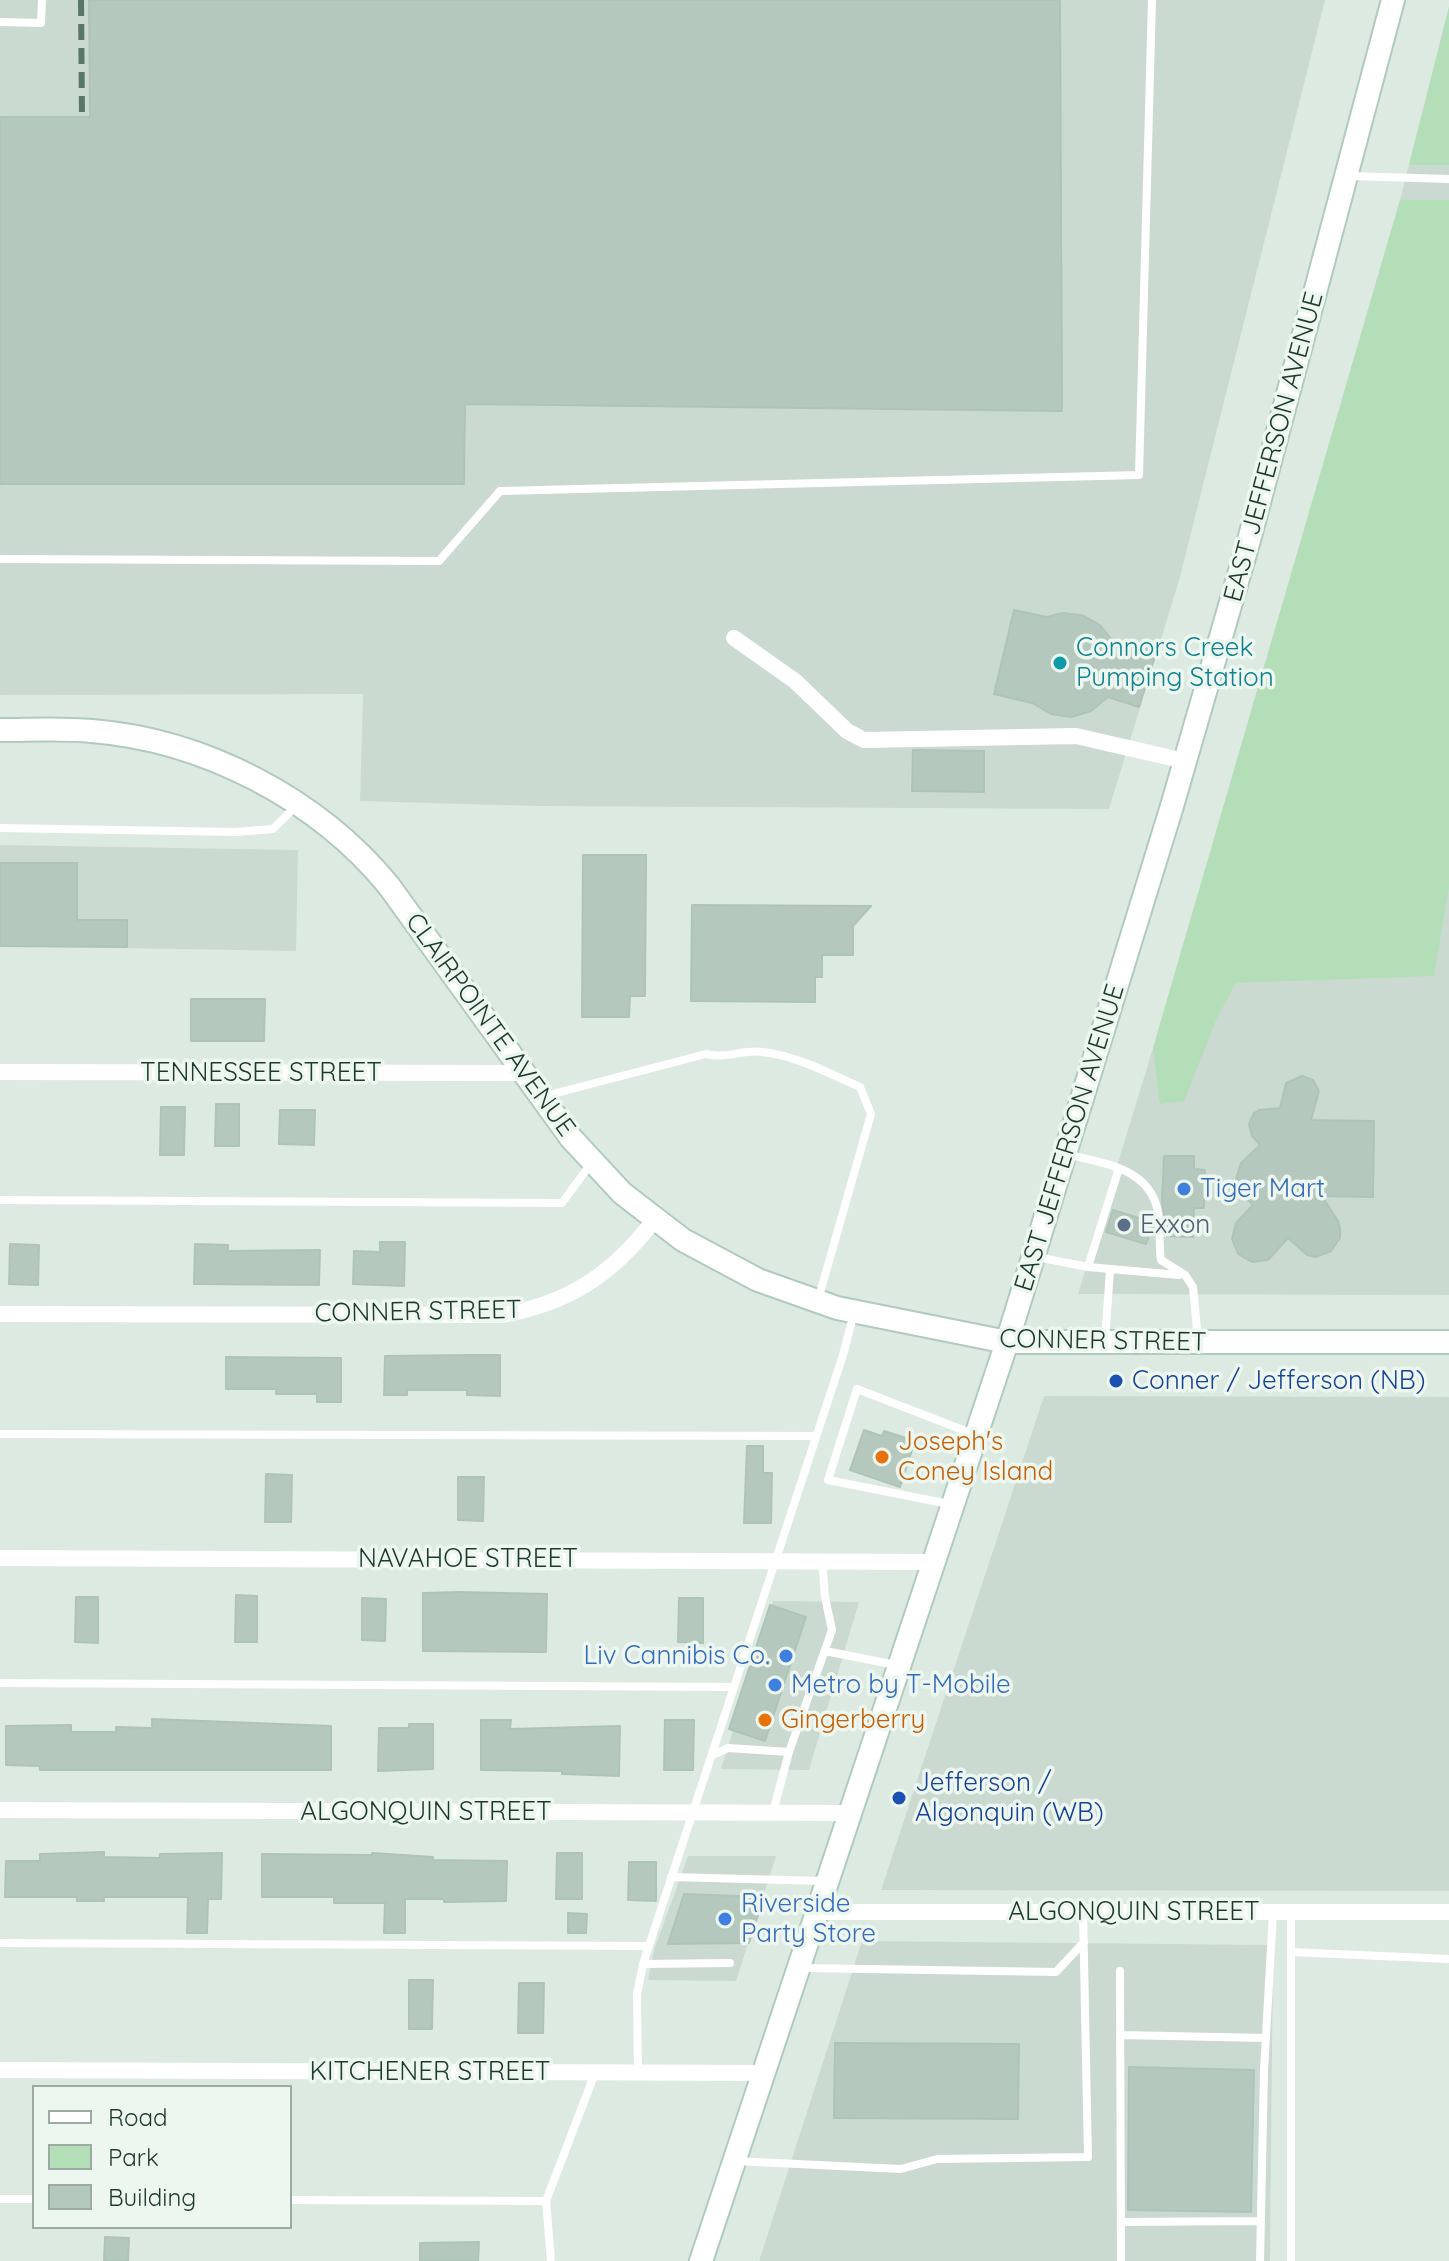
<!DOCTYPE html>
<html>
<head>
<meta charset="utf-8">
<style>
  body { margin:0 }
  #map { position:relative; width:1449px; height:2261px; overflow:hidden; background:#ddeae2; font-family:Quicksand,sans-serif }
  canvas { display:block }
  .legend { position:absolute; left:32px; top:2085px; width:260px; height:144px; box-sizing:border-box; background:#edf7f0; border:2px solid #9aaba2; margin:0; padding:10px 14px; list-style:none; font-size:24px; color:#1e3a2e }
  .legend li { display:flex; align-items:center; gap:16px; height:40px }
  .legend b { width:40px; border:2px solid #9aaba2 }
</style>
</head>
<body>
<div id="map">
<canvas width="1449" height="2261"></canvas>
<ul class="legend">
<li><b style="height:10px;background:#fff"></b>Road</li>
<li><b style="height:22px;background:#b3deb8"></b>Park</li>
<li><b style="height:22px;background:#b5c8bd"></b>Building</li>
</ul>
</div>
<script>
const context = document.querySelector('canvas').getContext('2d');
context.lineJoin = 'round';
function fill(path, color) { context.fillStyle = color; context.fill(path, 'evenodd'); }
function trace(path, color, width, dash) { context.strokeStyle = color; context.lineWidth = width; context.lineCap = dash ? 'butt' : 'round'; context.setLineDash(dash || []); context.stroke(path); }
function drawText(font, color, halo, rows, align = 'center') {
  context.font = font + ' Quicksand,sans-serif'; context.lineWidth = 7; context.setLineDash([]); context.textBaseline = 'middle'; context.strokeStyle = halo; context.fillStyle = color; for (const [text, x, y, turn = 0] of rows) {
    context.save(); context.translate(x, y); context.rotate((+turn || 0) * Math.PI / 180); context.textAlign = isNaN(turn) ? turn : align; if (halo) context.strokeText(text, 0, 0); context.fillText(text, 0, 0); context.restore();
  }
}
fill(new Path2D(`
  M0,0H1325L1180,577L1109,809L536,806L360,801L363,694L0,695Z
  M1449,7V1295L1078,1294L1153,1048L1400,200Z
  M0,845L298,850L296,951L0,946Z
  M1044,1396L1449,1397V1891L881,1890Z
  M773,1601L859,1602L809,1770L721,1769Z
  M688,1856H776L736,1981L648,1980L654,1950Z
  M862,1941L1273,1945L1270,2261H759Z`), '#cbdad1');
fill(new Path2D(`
  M1449,7V165H1409Z
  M1400,200H1449V887L1434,976L1236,983L1217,1018L1184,1101L1160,1104L1153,1048Z`), '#b3deb8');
const building = new Path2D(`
  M89,0H1060L1062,411L465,404L464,484H0V117H90Z
  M1014,610L1047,617L1062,613L1082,615L1100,625L1128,660L1134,643L1157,650L1139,707L1108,697L1091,711L1071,717L1051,714L1032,703L994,694Z
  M913,750L984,751V792L912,791Z
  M583,855H646L645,996H630L629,1017H582Z
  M0,863H77V920H127V947L0,946Z
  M692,905L871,906L853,926V955H822V977H815V1002L691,1001Z
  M191,999H265L264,1041H191Z
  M1302,1076L1313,1080L1319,1091L1311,1120L1374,1121L1373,1197L1322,1196L1338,1221L1340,1229V1238L1331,1251L1316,1257L1307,1255L1288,1238L1268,1260L1252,1262L1238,1254L1232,1239L1236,1223L1253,1205L1242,1194L1236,1179L1241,1163L1260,1145L1252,1136L1249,1124L1254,1113L1259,1110L1280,1108L1286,1083Z
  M216,1104H239V1146H215Z
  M161,1107H185L184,1155H160Z
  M280,1110H315L314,1145L279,1144Z
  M1164,1156H1194V1169L1205,1170L1204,1208H1194L1193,1237L1167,1236L1162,1201Z
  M1113,1210L1152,1222L1153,1236H1149L1146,1244L1106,1232Z
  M380,1242H405L404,1286L353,1284L354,1251L380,1252Z
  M10,1244L39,1245L38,1285L9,1284Z
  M195,1244L228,1245V1251L320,1250L319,1285L194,1284Z
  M468,1355H500V1396L467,1395V1390H407V1395H384L385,1356Z
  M226,1357L341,1358V1402H317V1394H276V1389H226Z
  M864,1430L882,1436L884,1431L906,1438L905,1441L914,1444L900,1487L850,1470Z
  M747,1446H763V1473H772L771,1523H744Z
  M266,1474L292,1475L291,1522H265Z
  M458,1477H484L483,1521L458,1520Z
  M459,1592L547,1594L546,1652L423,1651V1593Z
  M236,1595L257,1596V1642H235Z
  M76,1597H98V1643L75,1642Z
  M362,1598L386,1599L385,1641L362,1640Z
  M679,1598H703V1643L678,1642Z
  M770,1605L806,1617L765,1741L729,1729Z
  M152,1719L331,1726V1770H40V1766L6,1765V1726L71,1725V1732H116V1727L152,1728Z
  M481,1720H511L510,1729L620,1726L619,1776L562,1774V1771L481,1770Z
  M665,1720H694L693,1770H664Z
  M409,1724H433V1769L378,1771L379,1728H409Z
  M104,1852V1857L160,1858V1854L222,1853L221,1899H208L207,1933H187L188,1897H104V1901H77V1897H5L6,1861H40V1854Z
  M372,1853L433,1857V1860L507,1861L506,1901L444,1902V1899H405V1933H384L385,1903H334V1897H262V1854L372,1855Z
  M557,1853H582V1899H556Z
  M629,1862H656V1901L628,1900Z
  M684,1894L764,1897L749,1943L668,1944Z
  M568,1913L587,1914L586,1933H568Z
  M409,1980H433L432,2029H409Z
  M519,1983H544L543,2033H518Z
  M835,2043L1019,2044L1018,2119L834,2118Z
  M1129,2067L1254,2070L1251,2212L1128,2210Z
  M105,2237L129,2238L128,2261H104Z
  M479,2242L478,2261H420V2243Z`);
fill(building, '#b5c8bd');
trace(building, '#afc4b8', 2);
const secondary = new Path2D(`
  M0,730C30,730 62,728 92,731C204,740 318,799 389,886L571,1138L622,1193L683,1240L758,1280L837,1308L1007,1342H1449
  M701,2261L1007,1342L1172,806L1249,540L1393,0`);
trace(secondary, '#afcbbc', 26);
trace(new Path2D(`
  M0,22L41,23L42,0
  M1350,176L1449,179
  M0,559L439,561L500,491L1139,475L1152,0
  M0,828L236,832L273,829L296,806
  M545,1096L706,1054C729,1059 743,1049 763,1052C797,1056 828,1073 860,1087L871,1114L818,1300
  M1066,1154C1107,1164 1157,1169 1159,1222C1160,1235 1159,1247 1161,1260L1185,1275L1193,1287L1198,1340
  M0,1200L562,1203L592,1162
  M1037,1257L1088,1267L1119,1168
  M1088,1267L1179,1275
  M1105,1341L1110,1270
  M0,1434L815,1436
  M949,1504L828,1480L857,1389L976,1435
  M825,1651L896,1665
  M0,1683L734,1687
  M712,1755L728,1748L789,1752L832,1630L825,1597L822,1561
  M773,1812L789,1752
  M671,1877L824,1881
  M0,1943L649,1946
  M1291,1952L1449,1959
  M643,1964L730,1963
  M802,1968L1056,1972L1084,1942
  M1120,1971L1121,2261
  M1120,2035L1266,2038
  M638,2073L637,1994L643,1964L843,1355L854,1313
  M735,2161L901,2169L937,2159L1088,2157L1083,1912
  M0,2199H34
  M290,2200L546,2201
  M1121,2222L1261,2221
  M551,2261L546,2201L595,2073
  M1260,2261L1264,2071L1273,1912
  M1291,2261V1912`), '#fff', 8);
trace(new Path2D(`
  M734,638L795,681L847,731L864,740L1076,736L1185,761
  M0,1072L523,1073
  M0,1314L501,1315C569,1304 614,1273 655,1219
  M0,1558L935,1562
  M0,1810L851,1813
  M818,1912H1449
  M0,2070L764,2073`), '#fff', 16);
trace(secondary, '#fff', 22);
trace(new Path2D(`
  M81,0L82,117`), '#577769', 6, [16, 8]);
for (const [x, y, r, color] of [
  [1060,663,8,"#0f9aa8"],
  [1184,1189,8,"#3f7fe0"],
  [1124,1225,8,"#5c6f8a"],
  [1116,1381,8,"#1a4fb4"],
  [882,1457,8,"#e8710a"],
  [786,1656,8,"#3f7fe0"],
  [775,1685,8,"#3f7fe0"],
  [765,1720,8,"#e8710a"],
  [899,1798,8,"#1a4fb4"],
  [725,1919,8,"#3f7fe0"]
]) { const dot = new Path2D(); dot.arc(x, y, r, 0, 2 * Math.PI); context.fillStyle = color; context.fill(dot); trace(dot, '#edf7f0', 3); }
drawText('26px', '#1e3a2e', '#edf7f0', [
  ["EAST JEFFERSON AVENUE",1274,447,-75],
  ["CLAIRPOINTE AVENUE",490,1025,54],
  ["TENNESSEE STREET",261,1073],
  ["EAST JEFFERSON AVENUE",1070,1138,-73],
  ["CONNER STREET",418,1312,-1],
  ["CONNER STREET",1103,1341,1],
  ["NAVAHOE STREET",468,1559],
  ["ALGONQUIN STREET",426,1812],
  ["ALGONQUIN STREET",1134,1912],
  ["KITCHENER STREET",430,2072]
]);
drawText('26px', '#0d838f', '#edf7f0', [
  ["Connors Creek",1076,648],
  ["Pumping Station",1076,678]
], 'left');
drawText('26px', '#366cbe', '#edf7f0', [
  ["Tiger Mart",1200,1189],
  ["Liv Cannibis Co.",770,1656,"right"],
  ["Metro by T-Mobile",791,1685],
  ["Riverside",741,1904],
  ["Party Store",741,1934]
], 'left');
drawText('26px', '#4e5e75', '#edf7f0', [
  ["Exxon",1140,1225]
], 'left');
drawText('26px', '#164399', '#edf7f0', [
  ["Conner / Jefferson (NB)",1132,1381],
  ["Jefferson /",915,1783],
  ["Algonquin (WB)",915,1813]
], 'left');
drawText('26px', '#c56008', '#edf7f0', [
  ["Joseph's",898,1442],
  ["Coney Island",898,1472],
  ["Gingerberry",781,1720]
], 'left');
</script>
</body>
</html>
